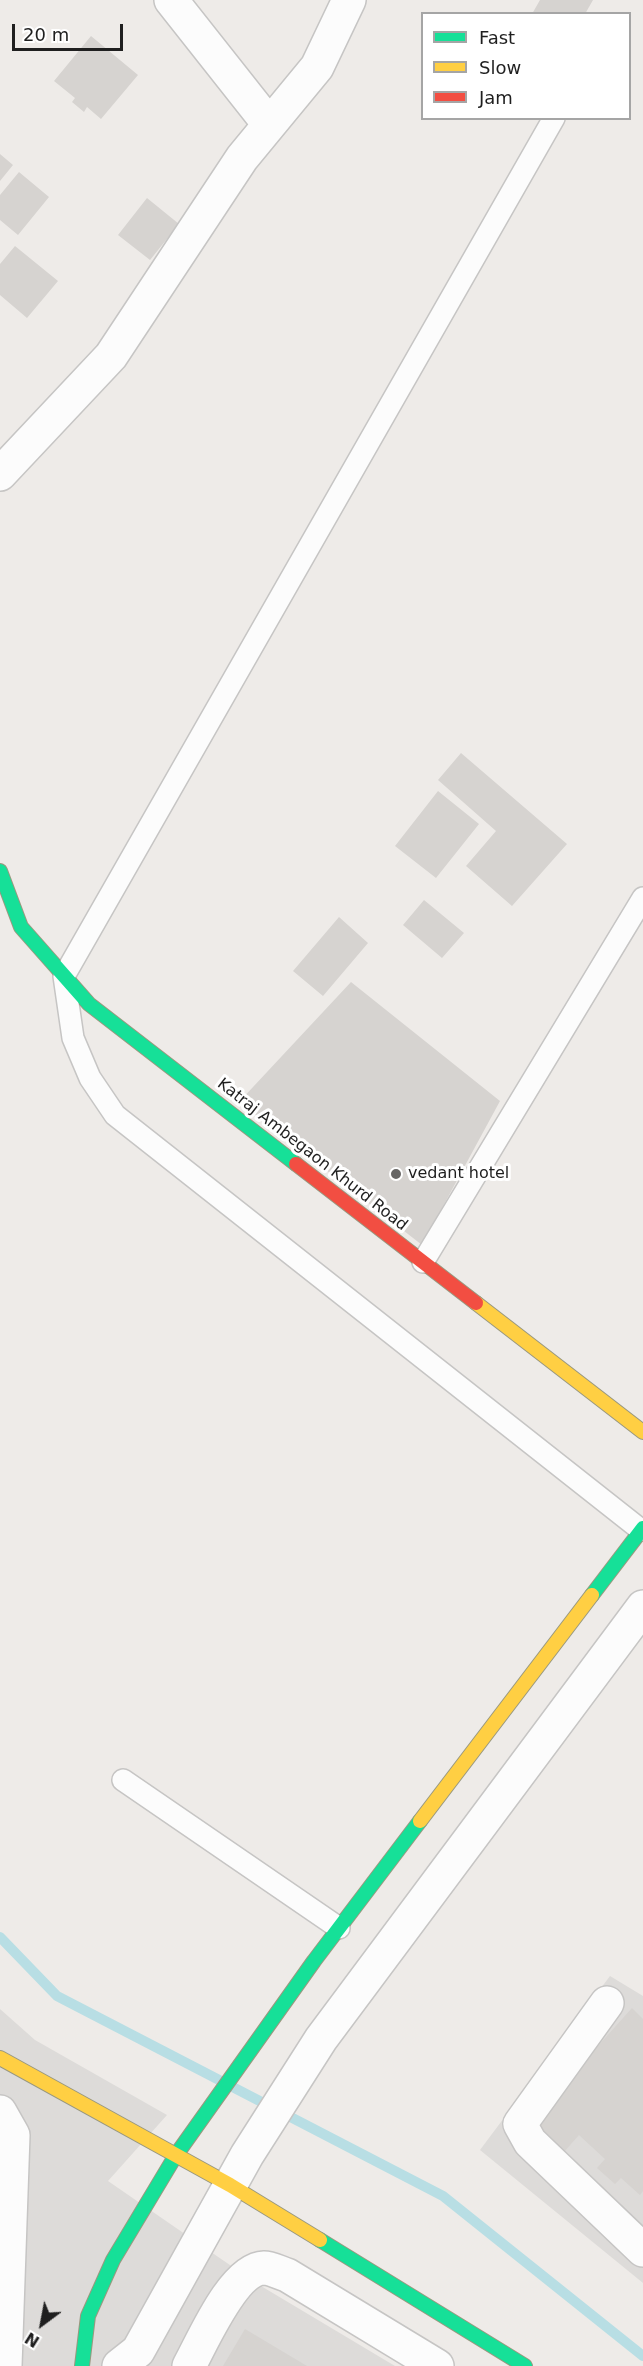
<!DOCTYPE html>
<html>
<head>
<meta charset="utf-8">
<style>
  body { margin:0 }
  #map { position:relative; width:643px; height:2366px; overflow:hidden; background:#eeebe8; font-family:"DejaVu Sans",sans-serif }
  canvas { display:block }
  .legend { position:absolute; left:421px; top:12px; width:210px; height:108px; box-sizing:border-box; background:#fff; border:2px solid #a5a5a5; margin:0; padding:8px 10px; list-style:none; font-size:18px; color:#1f1f1f }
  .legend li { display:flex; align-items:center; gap:12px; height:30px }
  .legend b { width:30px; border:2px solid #a5a5a5 }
  .north { position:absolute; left:12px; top:2294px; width:60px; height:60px; -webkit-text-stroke:4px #fff; paint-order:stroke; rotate:212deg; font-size:16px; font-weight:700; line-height:24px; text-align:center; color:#1f1f1f }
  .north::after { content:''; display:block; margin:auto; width:21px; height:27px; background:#1f1f1f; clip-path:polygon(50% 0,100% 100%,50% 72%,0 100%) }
  .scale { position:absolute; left:12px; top:24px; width:111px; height:27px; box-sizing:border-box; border:3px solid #1f1f1f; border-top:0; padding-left:8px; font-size:18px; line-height:21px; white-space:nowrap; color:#1f1f1f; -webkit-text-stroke:4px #fff; paint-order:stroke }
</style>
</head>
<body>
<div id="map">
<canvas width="643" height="2366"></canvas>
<ul class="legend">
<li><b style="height:8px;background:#16e098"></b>Fast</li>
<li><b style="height:8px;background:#ffcf43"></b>Slow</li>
<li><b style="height:8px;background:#f24e42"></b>Jam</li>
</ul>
<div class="north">N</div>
<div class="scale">20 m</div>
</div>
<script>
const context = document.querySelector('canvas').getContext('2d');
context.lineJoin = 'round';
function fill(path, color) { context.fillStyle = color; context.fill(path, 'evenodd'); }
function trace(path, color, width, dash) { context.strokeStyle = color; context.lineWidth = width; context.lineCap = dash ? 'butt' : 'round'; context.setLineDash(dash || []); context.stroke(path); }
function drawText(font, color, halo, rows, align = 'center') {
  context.font = font + ' "DejaVu Sans",sans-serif'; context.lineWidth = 6; context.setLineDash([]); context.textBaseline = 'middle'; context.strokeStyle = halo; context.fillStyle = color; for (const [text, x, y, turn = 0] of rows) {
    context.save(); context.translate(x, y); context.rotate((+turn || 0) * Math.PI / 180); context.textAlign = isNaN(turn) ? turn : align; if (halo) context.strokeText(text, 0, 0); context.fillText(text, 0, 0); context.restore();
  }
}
fill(new Path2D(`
  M610,1976L643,1996V2283L480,2150Z
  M0,2009L35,2040L167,2115L108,2181L256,2283L395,2366H0Z`), '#dddbd9');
trace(new Path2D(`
  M0,1937L57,1996L443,2196L643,2356`), '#b8dee4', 10);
fill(new Path2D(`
  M540,0H593L585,14H532Z
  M91,36L138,75L101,119L87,107L84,112L72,102L75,98L54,81Z
  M0,154L13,165L0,181Z
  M19,172L49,197L18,235L0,220V195Z
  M147,198L179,224L150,260L118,235Z
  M15,246L58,281L27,318L0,295V264Z
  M461,753L567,844L512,906L466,866L496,831L438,780Z
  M438,791L479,824L436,878L395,846Z
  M424,900L464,933L442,958L403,925Z
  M339,917L368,943L323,996L293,971Z
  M351,982L500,1101L422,1245L239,1102Z
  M632,2008L643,2019V2191L640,2195L621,2178L615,2184L597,2168L605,2159L579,2135L563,2153L529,2123Z
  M245,2329L307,2366H223Z`), '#d6d3d0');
const lane = new Path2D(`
  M554,118L64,976L73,1038L90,1078L115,1115L641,1530
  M423,1262L643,898
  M123,1780L339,1928`);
const street = new Path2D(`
  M171,0L269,124
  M0,474L111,356L242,158L317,67L349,0
  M607,2003L520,2124L530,2142L643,2250
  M0,2112L13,2135L5,2366
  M119,2366L138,2351L247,2155L321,2039L643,1607
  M189,2366C203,2341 233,2269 264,2268C271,2268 280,2273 287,2275L437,2366`);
const fast = new Path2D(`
  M0,871L21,927L89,1004L296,1164
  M592,1595L643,1528
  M320,2240L525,2366
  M82,2366L88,2316L113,2260L176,2155L314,1961L420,1821`);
const slow = new Path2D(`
  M476,1303L643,1432
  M420,1821L592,1595
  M0,2058L230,2185L320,2240`);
const jam = new Path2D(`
  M296,1164L476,1303`);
trace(lane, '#c6c5c4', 24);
trace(street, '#c6c5c4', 36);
trace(fast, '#99987f', 16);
trace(slow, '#99987f', 16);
trace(jam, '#99987f', 16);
trace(lane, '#fcfcfc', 21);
trace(street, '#fcfcfc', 33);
trace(fast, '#16e098', 14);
trace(slow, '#ffcf43', 14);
trace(jam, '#f24e42', 14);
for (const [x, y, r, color] of [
  [396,1174,6,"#676665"]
]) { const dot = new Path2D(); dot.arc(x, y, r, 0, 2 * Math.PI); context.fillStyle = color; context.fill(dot); trace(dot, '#fff', 2); }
drawText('16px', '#1f1f1f', '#fff', [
  ["Katraj Ambegaon Khurd Road",312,1155,38]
]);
drawText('16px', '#1f1f1f', '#fff', [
  ["vedant hotel",408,1174]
], 'left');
</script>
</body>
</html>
